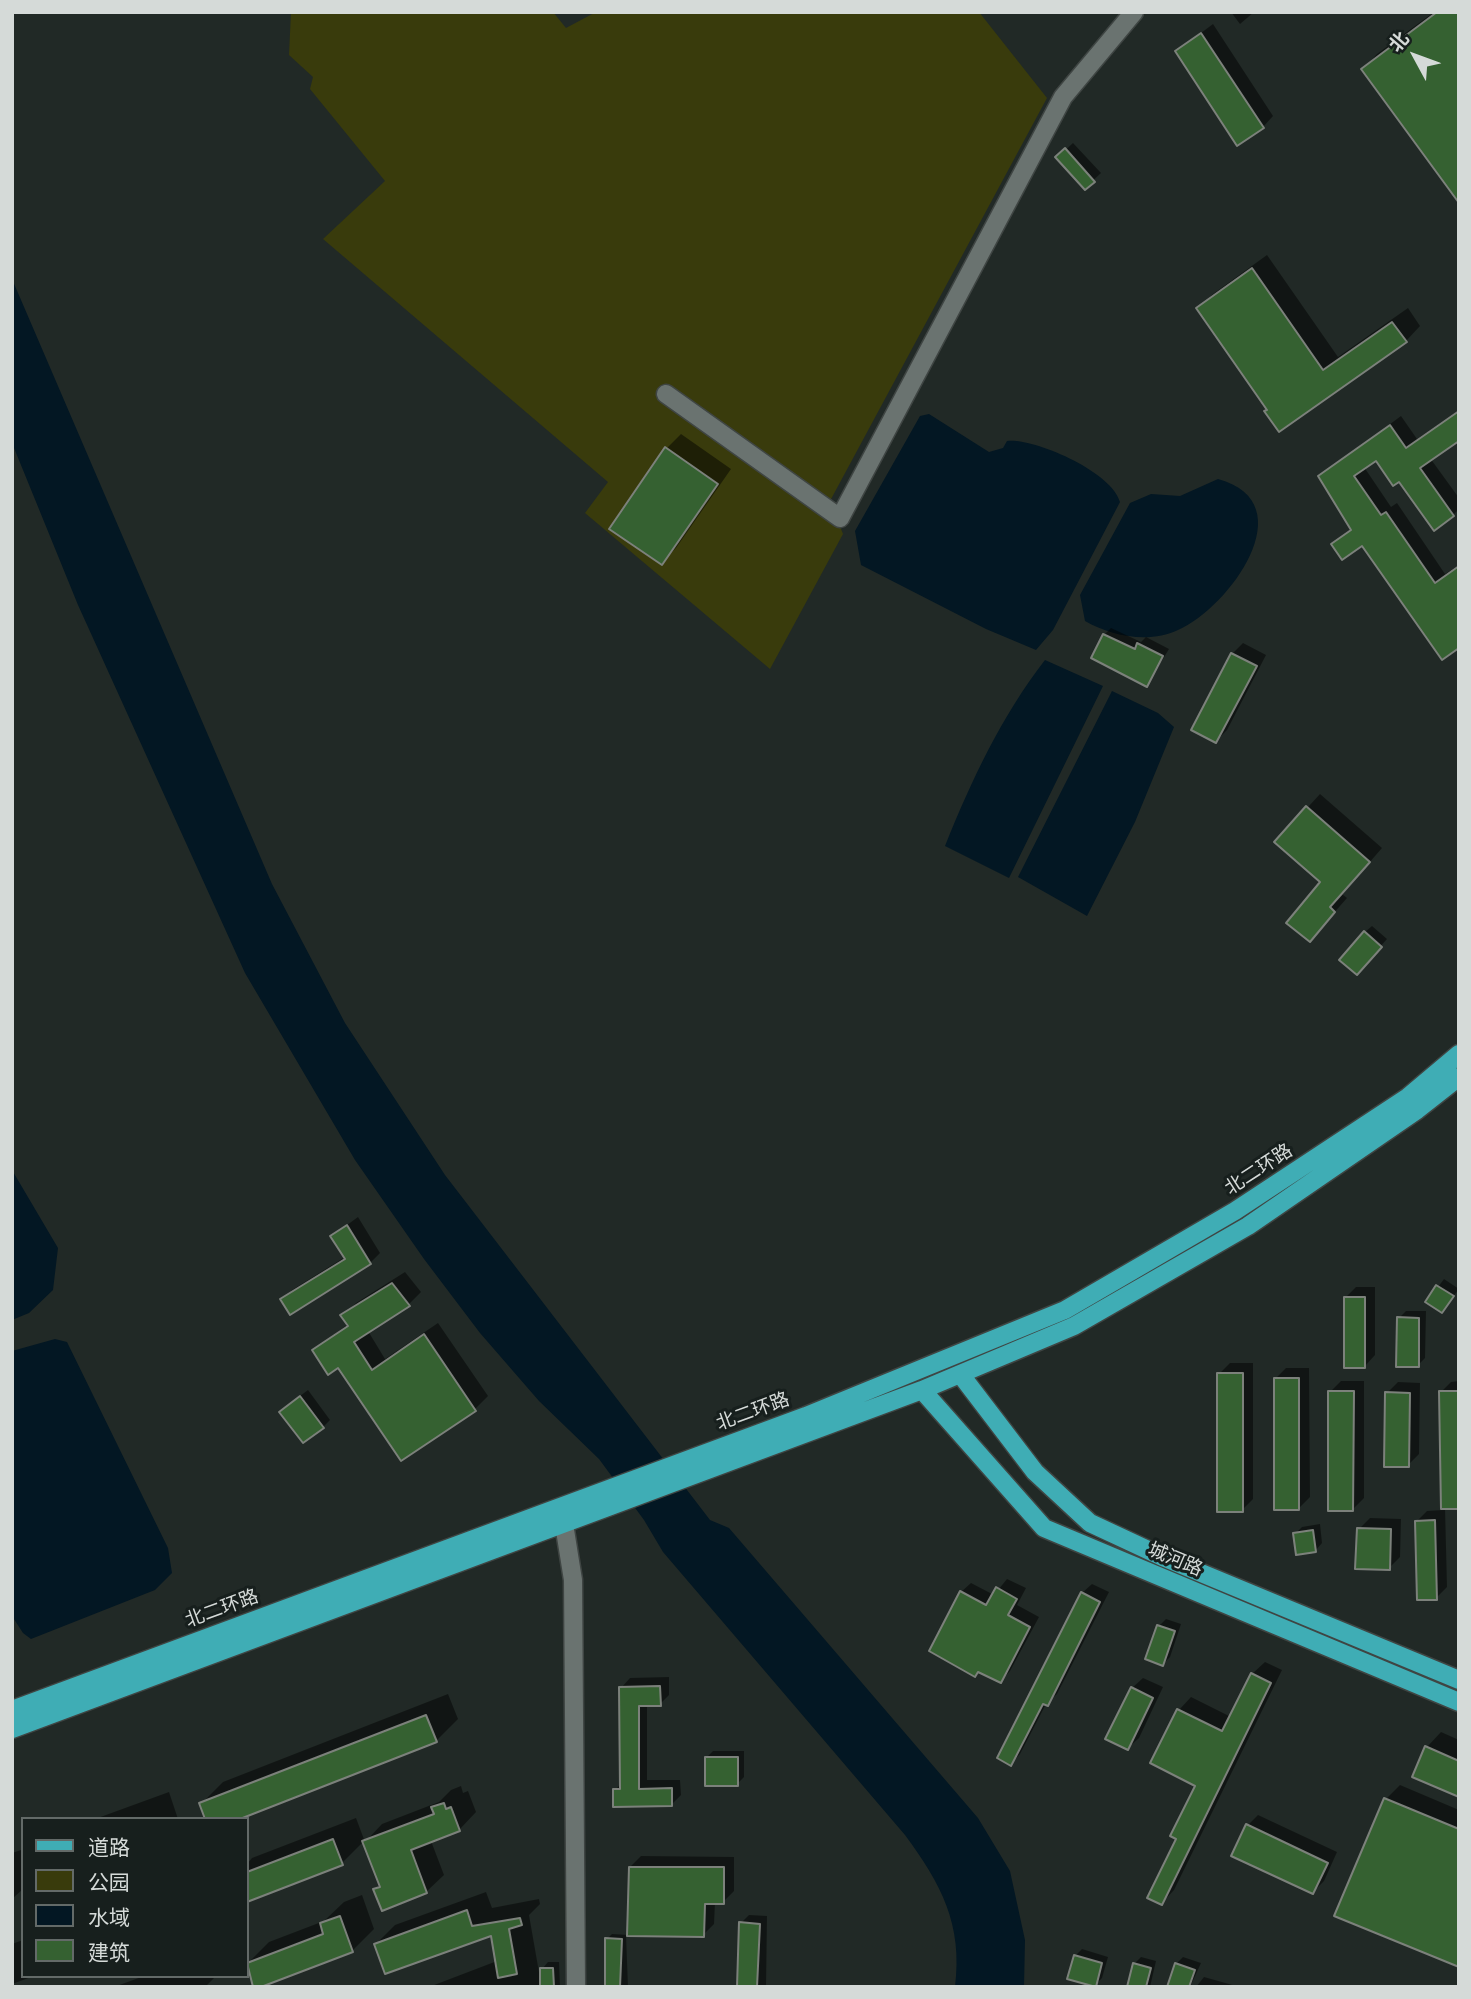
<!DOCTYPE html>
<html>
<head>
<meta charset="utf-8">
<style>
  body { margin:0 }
  #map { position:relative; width:1471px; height:1999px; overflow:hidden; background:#212926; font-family:"Fira Sans","Noto Sans SC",sans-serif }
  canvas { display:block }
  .frame { position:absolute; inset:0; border:14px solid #d5dad8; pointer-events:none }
  .legend { position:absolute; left:21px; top:1817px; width:228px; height:161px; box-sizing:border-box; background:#171f1d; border:2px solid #636a68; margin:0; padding:9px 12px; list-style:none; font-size:21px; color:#d5dad8 }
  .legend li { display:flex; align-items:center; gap:14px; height:35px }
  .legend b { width:35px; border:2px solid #636a68 }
  .north { position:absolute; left:1380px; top:21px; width:70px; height:70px; -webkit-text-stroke:5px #171f1d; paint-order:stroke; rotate:311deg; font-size:19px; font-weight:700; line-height:28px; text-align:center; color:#d5dad8 }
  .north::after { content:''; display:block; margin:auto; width:24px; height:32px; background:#d5dad8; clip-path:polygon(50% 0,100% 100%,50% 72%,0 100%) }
</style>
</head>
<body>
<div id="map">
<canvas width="1471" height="1999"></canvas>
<div class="frame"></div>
<ul class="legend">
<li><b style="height:9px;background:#3fadb5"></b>道路</li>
<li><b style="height:19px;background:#393b0c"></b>公园</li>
<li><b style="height:19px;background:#031723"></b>水域</li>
<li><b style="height:19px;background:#356131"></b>建筑</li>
</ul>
<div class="north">北</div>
</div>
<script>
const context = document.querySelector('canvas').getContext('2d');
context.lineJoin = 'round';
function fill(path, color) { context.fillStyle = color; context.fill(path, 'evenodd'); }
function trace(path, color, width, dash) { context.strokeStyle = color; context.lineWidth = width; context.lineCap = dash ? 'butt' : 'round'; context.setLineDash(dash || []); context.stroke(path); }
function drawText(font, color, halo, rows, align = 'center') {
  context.font = font + ' "Fira Sans","Noto Sans SC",sans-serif'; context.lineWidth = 6; context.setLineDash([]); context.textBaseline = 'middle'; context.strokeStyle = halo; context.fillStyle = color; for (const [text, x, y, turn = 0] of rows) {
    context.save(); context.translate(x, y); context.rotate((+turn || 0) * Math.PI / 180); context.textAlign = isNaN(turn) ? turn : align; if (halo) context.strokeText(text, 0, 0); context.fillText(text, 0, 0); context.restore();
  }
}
fill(new Path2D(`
  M291,12H553L566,28L596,12H979L1047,98L830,501L843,534L770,669L585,513L608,482L323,239L385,181L310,89L313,77L289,55Z`), '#393b0c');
fill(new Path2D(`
  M12,279L272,884L345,1023L445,1175L697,1503L710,1520L729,1528L978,1818L1010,1871L1025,1940L1024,1987H955C963,1924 941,1884 905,1835L663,1552L644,1520L599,1459L539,1401L480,1333L424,1259L355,1160L245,973L78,605L12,443Z
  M929,414L989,452L1003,448L1007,441C1035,438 1112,472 1120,502L1053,630L1036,650L986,629L861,565L855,531L920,416Z
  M1218,479C1306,503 1229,608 1178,630C1149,644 1111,636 1085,621L1080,595L1130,503L1151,494L1180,496Z
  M1045,660L1103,686L1009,878L945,846C972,779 1001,717 1045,660Z
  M1112,691L1158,713L1174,727L1135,822L1087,916L1018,877Z
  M12,1170L58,1248L53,1290L29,1313L12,1320Z
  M55,1339L67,1342L168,1548L172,1573L155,1590L31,1639L23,1633L12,1616V1351Z`), '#031723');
fill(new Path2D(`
  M1231,12H1254L1240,24Z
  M1434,12H1459L1363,69L1377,54Z
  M1213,24L1273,116L1263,127L1177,51Z
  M1073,143L1101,173L1085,188L1058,157Z
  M1267,255L1338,357L1408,308L1420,326L1406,341L1269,409L1198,308L1213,294Z
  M1459,410V439L1430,458L1459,498V509L1453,515L1400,479L1376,458L1364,467L1391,507L1397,503L1445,574L1459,565V646L1363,543L1333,544L1352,528L1320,476L1401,416L1417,439Z
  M681,434L731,469L676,548L661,563L667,448Z
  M1111,628L1141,642L1146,637L1169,649L1147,685L1104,635Z
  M1243,643L1266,655L1227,730L1216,741L1232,654Z
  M1320,794L1382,848L1342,894L1347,898L1310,940L1323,882L1276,842Z
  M1372,926L1387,939L1363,966L1365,932Z
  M358,1217L380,1253L370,1263L291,1313L282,1300L292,1290L345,1257L332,1236Z
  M405,1272L421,1292L408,1305L368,1331L385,1359L438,1323L488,1396L475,1409L339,1366L314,1350L348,1324L343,1316L356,1303Z
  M1444,1279L1459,1289L1442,1311L1427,1302Z
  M1356,1287H1375V1355L1365,1366L1345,1298Z
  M1406,1311H1426L1425,1358L1418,1365L1399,1318Z
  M1230,1363H1253V1499L1242,1510L1219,1374Z
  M1286,1368H1309L1310,1497L1299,1508L1275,1379Z
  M1341,1381H1364V1498L1353,1509L1330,1392Z
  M1459,1381V1507H1445L1447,1587L1436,1598L1416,1522L1427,1511L1443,1510L1441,1392L1451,1382Z
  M1398,1382L1420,1383L1419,1454L1408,1465L1387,1393Z
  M308,1390L330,1420L323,1427L288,1405Z
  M1370,1518L1401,1519L1400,1557L1389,1568L1359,1529Z
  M1320,1524L1322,1543L1316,1550L1295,1534L1302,1527Z
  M1007,1579L1026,1588L1017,1605L1039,1617L1010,1671L1001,1681L980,1670L975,1675L961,1592L971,1583L994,1595Z
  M1092,1584L1109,1592L1057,1694L1046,1704L1020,1754L1011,1764L1082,1593Z
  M1166,1619L1181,1624L1170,1657L1163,1664L1159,1626Z
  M1265,1662L1282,1670L1174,1890L1162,1903L1178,1838L1197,1785L1179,1710L1191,1697L1231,1717L1252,1674Z
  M669,1677V1695L660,1704H647V1780H680L681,1795L672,1804L615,1790L622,1783L621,1688L630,1678Z
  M1143,1678L1163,1687L1139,1738L1128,1748L1132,1688Z
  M448,1694L458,1719L436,1741L201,1804L223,1782Z
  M1441,1732L1459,1740V1795L1427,1747Z
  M713,1751H744V1777L737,1784L706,1758Z
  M1400,1785L1459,1810V1967L1386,1799Z
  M461,1786L463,1793L468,1791L476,1812L459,1830L431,1841L444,1875L426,1892L375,1890L381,1884L364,1841L342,1863L247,1900V1864L252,1858L356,1818L365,1842L382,1824L439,1802L451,1790Z
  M169,1792L178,1819H95Z
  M1258,1815L1337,1852L1324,1881L1313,1892L1247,1826Z
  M21,1850L23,1889L12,1899V1853Z
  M641,1856L734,1857V1891L723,1902H715L714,1924L703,1935H626L628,1987H607V1939L612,1934L629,1935L630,1867Z
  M486,1892L492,1908L539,1899L540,1904L529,1915L540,1978L542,1969L548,1962H559L560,1987H429L497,1961L492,1934L376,1944L395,1925Z
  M362,1895L374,1929L352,1951L255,1987L247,1964L269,1942L324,1921L344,1902Z
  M749,1915L767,1916L766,1987H646L739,1986L741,1923Z
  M23,1940V1976H34L12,1984V1944Z
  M1082,1949L1108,1957L1102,1978L1095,1985L1075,1956Z
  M1141,1957L1156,1961L1150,1987H1128L1134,1964Z
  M1183,1957L1201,1963L1190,1987H1178L1176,1964Z
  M144,1976H214V1978L205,1987H114Z
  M1204,1977L1236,1986V1987H1196Z`), '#0007');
const building = new Path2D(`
  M1437,12H1459V203L1361,69Z
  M1201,33L1264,128L1237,146L1175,51Z
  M1065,148L1095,182L1085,190L1055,157Z
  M1252,268L1323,370L1392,322L1407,342L1279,432L1264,411L1267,410L1196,308Z
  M1459,411V441L1420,468L1454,516L1434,531L1399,482L1393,486L1376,461L1354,476L1381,515L1386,512L1435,583L1459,566V648L1442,660L1362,546L1342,560L1331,544L1351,530L1318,476L1390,425L1406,448Z
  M665,447L718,484L662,565L609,529Z
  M1103,634L1135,649L1137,643L1163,656L1147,687L1091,658Z
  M1231,653L1257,666L1216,743L1191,730Z
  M1306,806L1370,862L1330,907L1335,912L1310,942L1286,923L1320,882L1274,842Z
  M1364,931L1382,947L1357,975L1339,960Z
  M347,1225L371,1264L290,1315L280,1299L345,1259L330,1236Z
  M392,1283L410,1306L354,1342L372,1370L424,1334L476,1411L401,1461L338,1368L328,1375L312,1350L348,1326L340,1315Z
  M1436,1285L1454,1296L1442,1313L1425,1302Z
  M1344,1297H1365V1368H1344Z
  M1397,1317L1419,1318V1367H1396Z
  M1217,1373H1243V1512H1217Z
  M1274,1378H1299V1510H1274Z
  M1328,1391H1354L1353,1511H1328Z
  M1439,1391H1459V1509H1441Z
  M1385,1392L1410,1393L1409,1467H1384Z
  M300,1396L324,1428L303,1443L279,1412Z
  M1435,1520L1437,1600H1417L1415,1521Z
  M1357,1528L1391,1529L1390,1570L1355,1569Z
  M1313,1530L1316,1552L1296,1555L1293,1533Z
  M996,1587L1017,1599L1008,1615L1030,1627L1001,1683L978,1672L975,1677L929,1651L960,1591L986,1605Z
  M1081,1592L1100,1602L1048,1706L1043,1704L1011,1766L997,1758Z
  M1157,1625L1175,1631L1163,1666L1145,1659Z
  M1251,1673L1271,1683L1162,1905L1147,1898L1176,1839L1170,1836L1195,1786L1150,1763L1177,1709L1222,1731Z
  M660,1686L661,1706H639V1789L672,1788V1806L613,1807V1789H620L619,1687Z
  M1131,1687L1153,1698L1128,1750L1105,1739Z
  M426,1715L437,1742L240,1819H205L199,1803Z
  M1425,1746L1459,1761V1797L1412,1777Z
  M705,1757H738V1786H705Z
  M1384,1798L1459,1829V1967L1334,1916Z
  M444,1803L446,1809L451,1807L460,1831L411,1850L427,1893L382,1911L373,1889L380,1887L362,1841L434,1814L431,1807Z
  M1246,1824L1328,1863L1313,1894L1231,1856Z
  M333,1839L343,1865L247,1902V1872Z
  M629,1867H724V1904H705L704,1937L627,1936Z
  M467,1910L472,1926L520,1918L522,1925L509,1929L517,1974L498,1978L491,1936L385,1974L374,1944Z
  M340,1916L353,1952L261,1987H253L247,1963L323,1934L320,1923Z
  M739,1922L760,1924L757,1987H737Z
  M605,1938L622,1939L620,1987H605Z
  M1074,1955L1102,1963L1096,1987L1067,1979Z
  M1133,1963L1151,1968L1146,1987H1127Z
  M1175,1963L1195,1970L1189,1987H1167Z
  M540,1968H553L554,1987H540Z`);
fill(building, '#356131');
trace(building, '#7c817b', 2);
const minor = new Path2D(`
  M666,394L840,518L1063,97L1134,12
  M564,1524L573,1580L576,1987`);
const major = new Path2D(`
  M961,1375L1035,1472L1090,1523L1165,1558L1459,1680
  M922,1390L1044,1528L1459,1702
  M12,1710L806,1416L1065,1310L1235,1211L1408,1097L1459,1054
  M12,1729L922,1390L1074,1326L1248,1226L1417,1110L1459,1077`);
trace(minor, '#3f4543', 21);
trace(major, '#3f4543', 21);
trace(minor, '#6a7370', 18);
trace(major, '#3fadb5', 18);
drawText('19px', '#d5dad8', '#171f1d', [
  ["北二环路",1259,1170,-33],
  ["北二环路",753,1412,-20],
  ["城河路",1175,1560,23],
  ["北二环路",222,1609,-20]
]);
</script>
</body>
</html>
